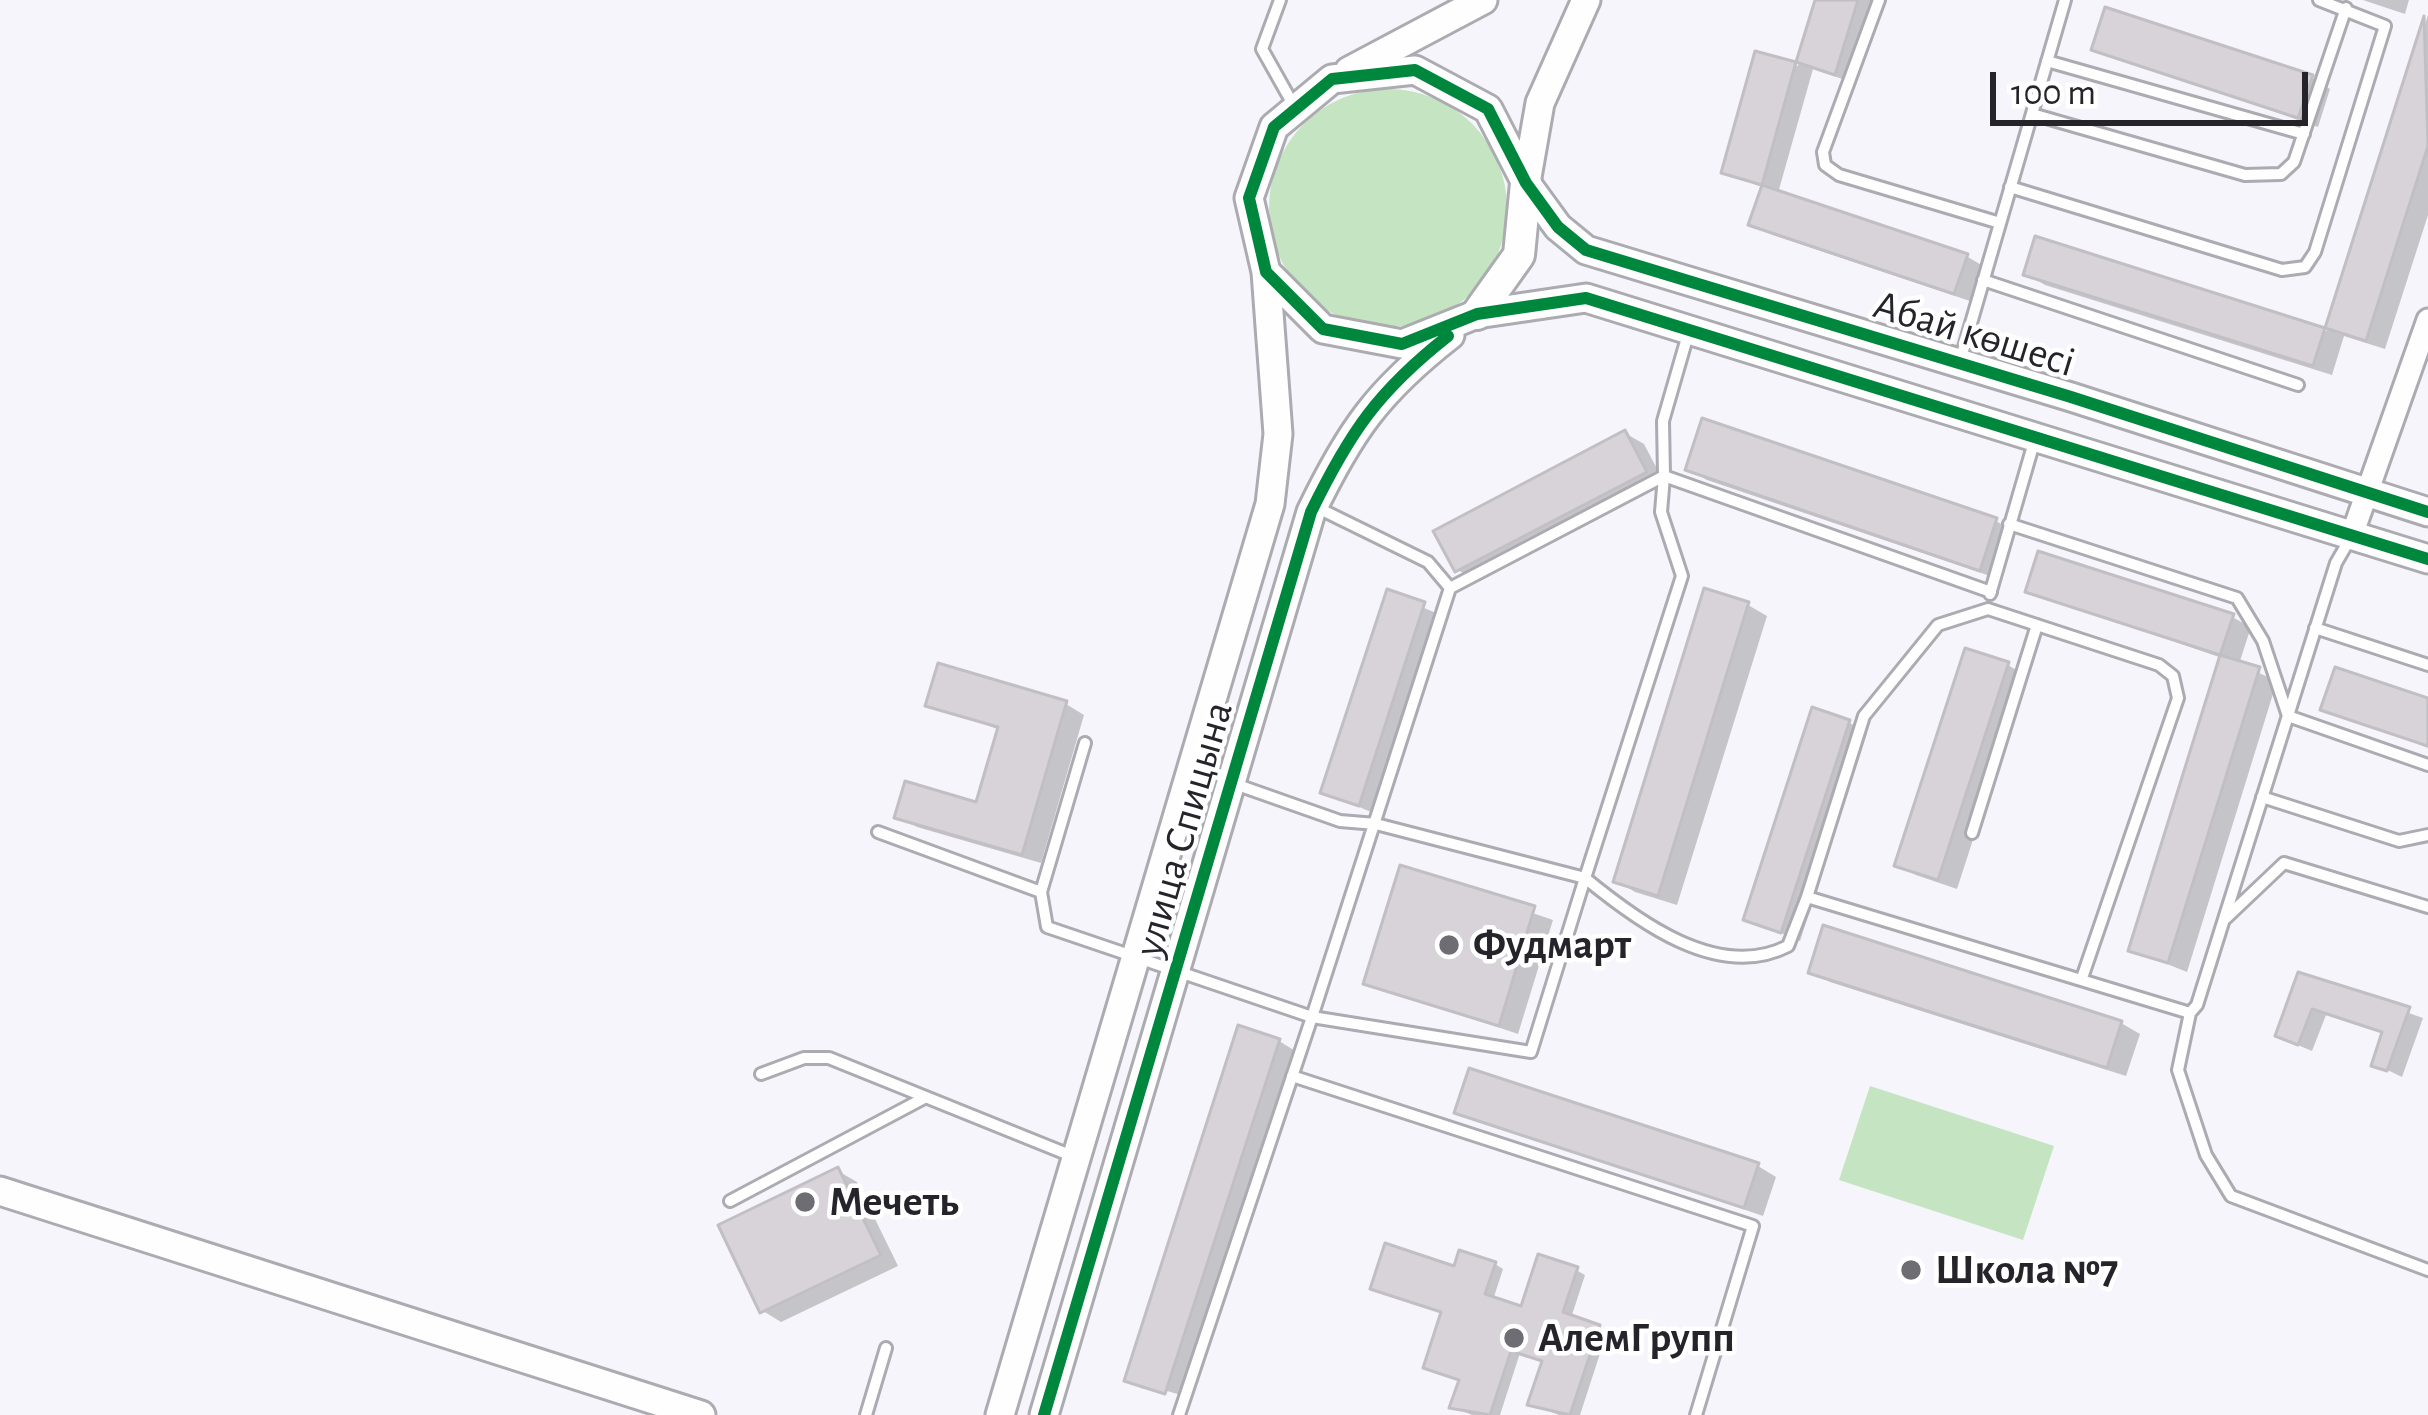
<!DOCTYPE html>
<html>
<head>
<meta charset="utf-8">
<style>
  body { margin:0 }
  #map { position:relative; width:2428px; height:1415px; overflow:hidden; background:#f6f5fc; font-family:"Alegreya Sans",sans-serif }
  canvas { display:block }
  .scale { position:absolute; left:1990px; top:72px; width:318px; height:54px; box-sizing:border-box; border:6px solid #25242b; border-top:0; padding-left:15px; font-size:36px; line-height:42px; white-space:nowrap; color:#25242b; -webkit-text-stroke:9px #fff; paint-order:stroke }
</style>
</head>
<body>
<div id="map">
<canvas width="2428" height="1415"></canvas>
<div class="scale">100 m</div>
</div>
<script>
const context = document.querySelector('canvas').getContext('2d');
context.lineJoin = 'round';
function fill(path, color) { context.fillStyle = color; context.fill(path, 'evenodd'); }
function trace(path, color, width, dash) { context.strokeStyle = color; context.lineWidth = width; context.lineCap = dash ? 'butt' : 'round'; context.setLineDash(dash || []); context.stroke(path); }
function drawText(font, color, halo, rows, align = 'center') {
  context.font = font + ' "Alegreya Sans",sans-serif'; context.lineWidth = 9; context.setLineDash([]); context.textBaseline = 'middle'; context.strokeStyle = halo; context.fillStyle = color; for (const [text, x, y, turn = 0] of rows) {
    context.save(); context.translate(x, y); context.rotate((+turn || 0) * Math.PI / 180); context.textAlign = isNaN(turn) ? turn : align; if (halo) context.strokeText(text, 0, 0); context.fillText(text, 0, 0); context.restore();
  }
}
fill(new Path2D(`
  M1269 208a119 119 0 1 1 238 0a119 119 0 1 1-238 0Z
  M1870,1086L2054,1146L2023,1240L1839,1180Z`), '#c4e4c2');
fill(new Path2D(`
  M1818,0H1880L1854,83L1813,69L1778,193L1966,256L1985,267L1973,302L1770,234L1752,223L1764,188L1724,172L1757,55L1798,66Z
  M2363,0H2409L2405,14Z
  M2428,15V215L2385,349L2344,336L2332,375L2045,285L2027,274L2037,240L2327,331Z
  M2094,48L2312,78L2330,89L2318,127Z
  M1704,422L1996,521L2015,532L1999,579L1707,480L1688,469Z
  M1625,433L1644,444L1664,482L1476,581L1458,570Z
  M2028,591L2232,617L2251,627L2239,664L2277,681L2187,972L2132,950L2222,658Z
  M1389,593L1443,616L1378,815L1324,792Z
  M1748,605L1767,616L1677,905L1635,892L1617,881Z
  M2008,665L2026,676L1957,889L1916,875L1897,865Z
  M2428,701V748L2324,708Z
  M929,704H1066L1084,715L1041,863L917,827L898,816L978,806L1000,730Z
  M1848,722L1867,733L1800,941L1747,919Z
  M1402,868L1553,920L1518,1034L1367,983Z
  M1811,971L2121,1023L2140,1034L2126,1076L1830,982Z
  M2300,975L2423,1018L2402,1077L2375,1064L2385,1034L2326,1015L2312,1051L2293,1043Z
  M1279,1041L1297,1052L1181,1395L1143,1384V1389L1127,1379Z
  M1458,1111L1758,1166L1776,1177L1763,1216Z
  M838,1171L857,1182L898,1266L781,1322L763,1311Z
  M1495,1264L1503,1269L1493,1300L1522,1310L1576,1270L1585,1275L1571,1318L1607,1332L1580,1415H1559L1531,1404L1545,1361L1520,1353L1500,1415H1472L1453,1407L1462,1380L1456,1270Z`), '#0003');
const building = new Path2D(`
  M1815,0H1858L1835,75L1796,62Z
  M2105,7L2313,75L2298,118L2091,50Z
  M2424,16L2428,146L2366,341L2325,328Z
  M1755,51L1796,62L1762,185L1721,173Z
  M1762,185L1968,254L1954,294L1748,225Z
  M2035,236L2325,328L2313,366L2023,275Z
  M1702,418L1997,518L1980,571L1685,470Z
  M1625,430L1647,472L1455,572L1433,531Z
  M2038,551L2234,614L2220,655L2025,592Z
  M1704,588L1749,602L1658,896L1613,882Z
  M1387,589L1425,602L1359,806L1320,793Z
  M1965,648L2009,662L1938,880L1894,866Z
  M2220,655L2260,667L2168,963L2128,951Z
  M938,663L1067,701L1022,855L894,818L905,781L976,802L998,727L925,706Z
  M2335,667L2428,698V746L2320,710Z
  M1812,707L1850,720L1781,933L1743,920Z
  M1400,865L1535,906L1499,1026L1363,984Z
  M1823,925L2122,1021L2107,1068L1808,973Z
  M2298,972L2410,1007L2387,1071L2371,1066L2382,1032L2312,1009L2298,1045L2275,1036Z
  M1238,1025L1280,1039L1165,1394L1124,1381Z
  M1469,1068L1759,1163L1744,1208L1454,1113Z
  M838,1167L881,1255L760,1313L718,1225Z
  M1385,1243L1454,1266L1459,1250L1496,1262L1485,1294L1521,1306L1538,1254L1578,1267L1563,1312L1600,1325L1570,1415L1527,1405L1542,1361L1511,1351L1490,1415L1449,1408L1459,1380L1423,1368L1441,1312L1370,1289Z`);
fill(building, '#d7d3d9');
trace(building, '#c2bfc4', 3);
const service = new Path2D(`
  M1280,0L1262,49L1294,106
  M1879,0L1823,152L1825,165L1839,175L2000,223
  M2047,61L2304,134
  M2032,114L2245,175L2281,174L2294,162L2346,8
  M2010,187L2282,270L2305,267L2315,252L2385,26L2319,0
  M1983,280L2298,385
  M1689,331L1663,421L1664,476L1991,592
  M1960,361L2065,0
  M1316,507L1428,562L1450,588
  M2009,524L2237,598L2263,641L2288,716L2428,765
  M1990,594L2035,439
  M2315,628L2428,665
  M1085,743L1041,892L1047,927L1312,1017L1450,588L1664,476
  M1232,783L1340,821L1376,824L1585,878L1682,576L1661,512L1664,476
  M2262,797L2399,841L2428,835
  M878,832L1041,892
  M1972,833L2037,625
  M2226,918L2284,863L2428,907
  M2082,978L2178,698L2173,676L2159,665L1988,609L1938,625L1864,716L1807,897L2190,1013L2197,1005L2336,563L2351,537
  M2190,1013L2178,1070L2206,1155L2231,1196L2428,1270
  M761,1074L804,1058H829L1072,1156
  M1292,1076L1753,1226L1696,1415
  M730,1201L926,1097
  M866,1415L886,1348
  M1179,1415L1312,1017L1531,1052L1585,878C1636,920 1718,982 1788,946L1807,897`);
const minor = new Path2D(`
  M2352,535L2428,320`);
const tertiary = new Path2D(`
  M1349,71L1483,0
  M1526,183L1540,103L1586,0
  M2428,512L2071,397L1586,250L1558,227L1526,183L1488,109L1415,70L1332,79L1274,127L1249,198L1266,272L1323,329L1402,344L1477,314L1586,298L2428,559
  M0,1191L701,1415
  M1000,1415L1270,504L1278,434L1266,272
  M1044,1415L1311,512C1350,431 1378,391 1450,335`);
const secondary = new Path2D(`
  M1477,314L1519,255L1526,183`);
trace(service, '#acabb2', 16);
trace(minor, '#acabb2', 27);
trace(tertiary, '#acabb2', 33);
trace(secondary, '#acabb2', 36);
trace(service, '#fefeff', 10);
trace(minor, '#fefeff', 21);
trace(tertiary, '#fefeff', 27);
trace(secondary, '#fefeff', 30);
trace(new Path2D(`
  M2428,512L2071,397L1586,250L1558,227L1526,183L1488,109L1415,70L1332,79L1274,127L1249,198L1266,272L1323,329L1402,344L1477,314L1586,298L2428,559
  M1044,1415L1311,512C1350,432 1378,391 1448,336`), '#00873e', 12);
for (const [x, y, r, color] of [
  [1449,945,12,"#6e6d74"],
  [805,1202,12,"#6e6d74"],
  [1911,1270,12,"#6e6d74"],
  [1514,1338,12,"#6e6d74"]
]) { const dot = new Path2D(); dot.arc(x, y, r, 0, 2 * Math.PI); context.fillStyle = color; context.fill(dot); trace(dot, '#fff', 4.5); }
drawText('42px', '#25242b', '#fff', [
  ["Абай көшесі",1974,334,17],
  ["улица Спицына",1184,829,-74]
]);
drawText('bold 42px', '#25242b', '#fff', [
  ["Фудмарт",1473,945],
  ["Мечеть",829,1202],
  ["Школа №7",1935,1270],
  ["АлемГрупп",1538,1338]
], 'left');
</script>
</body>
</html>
